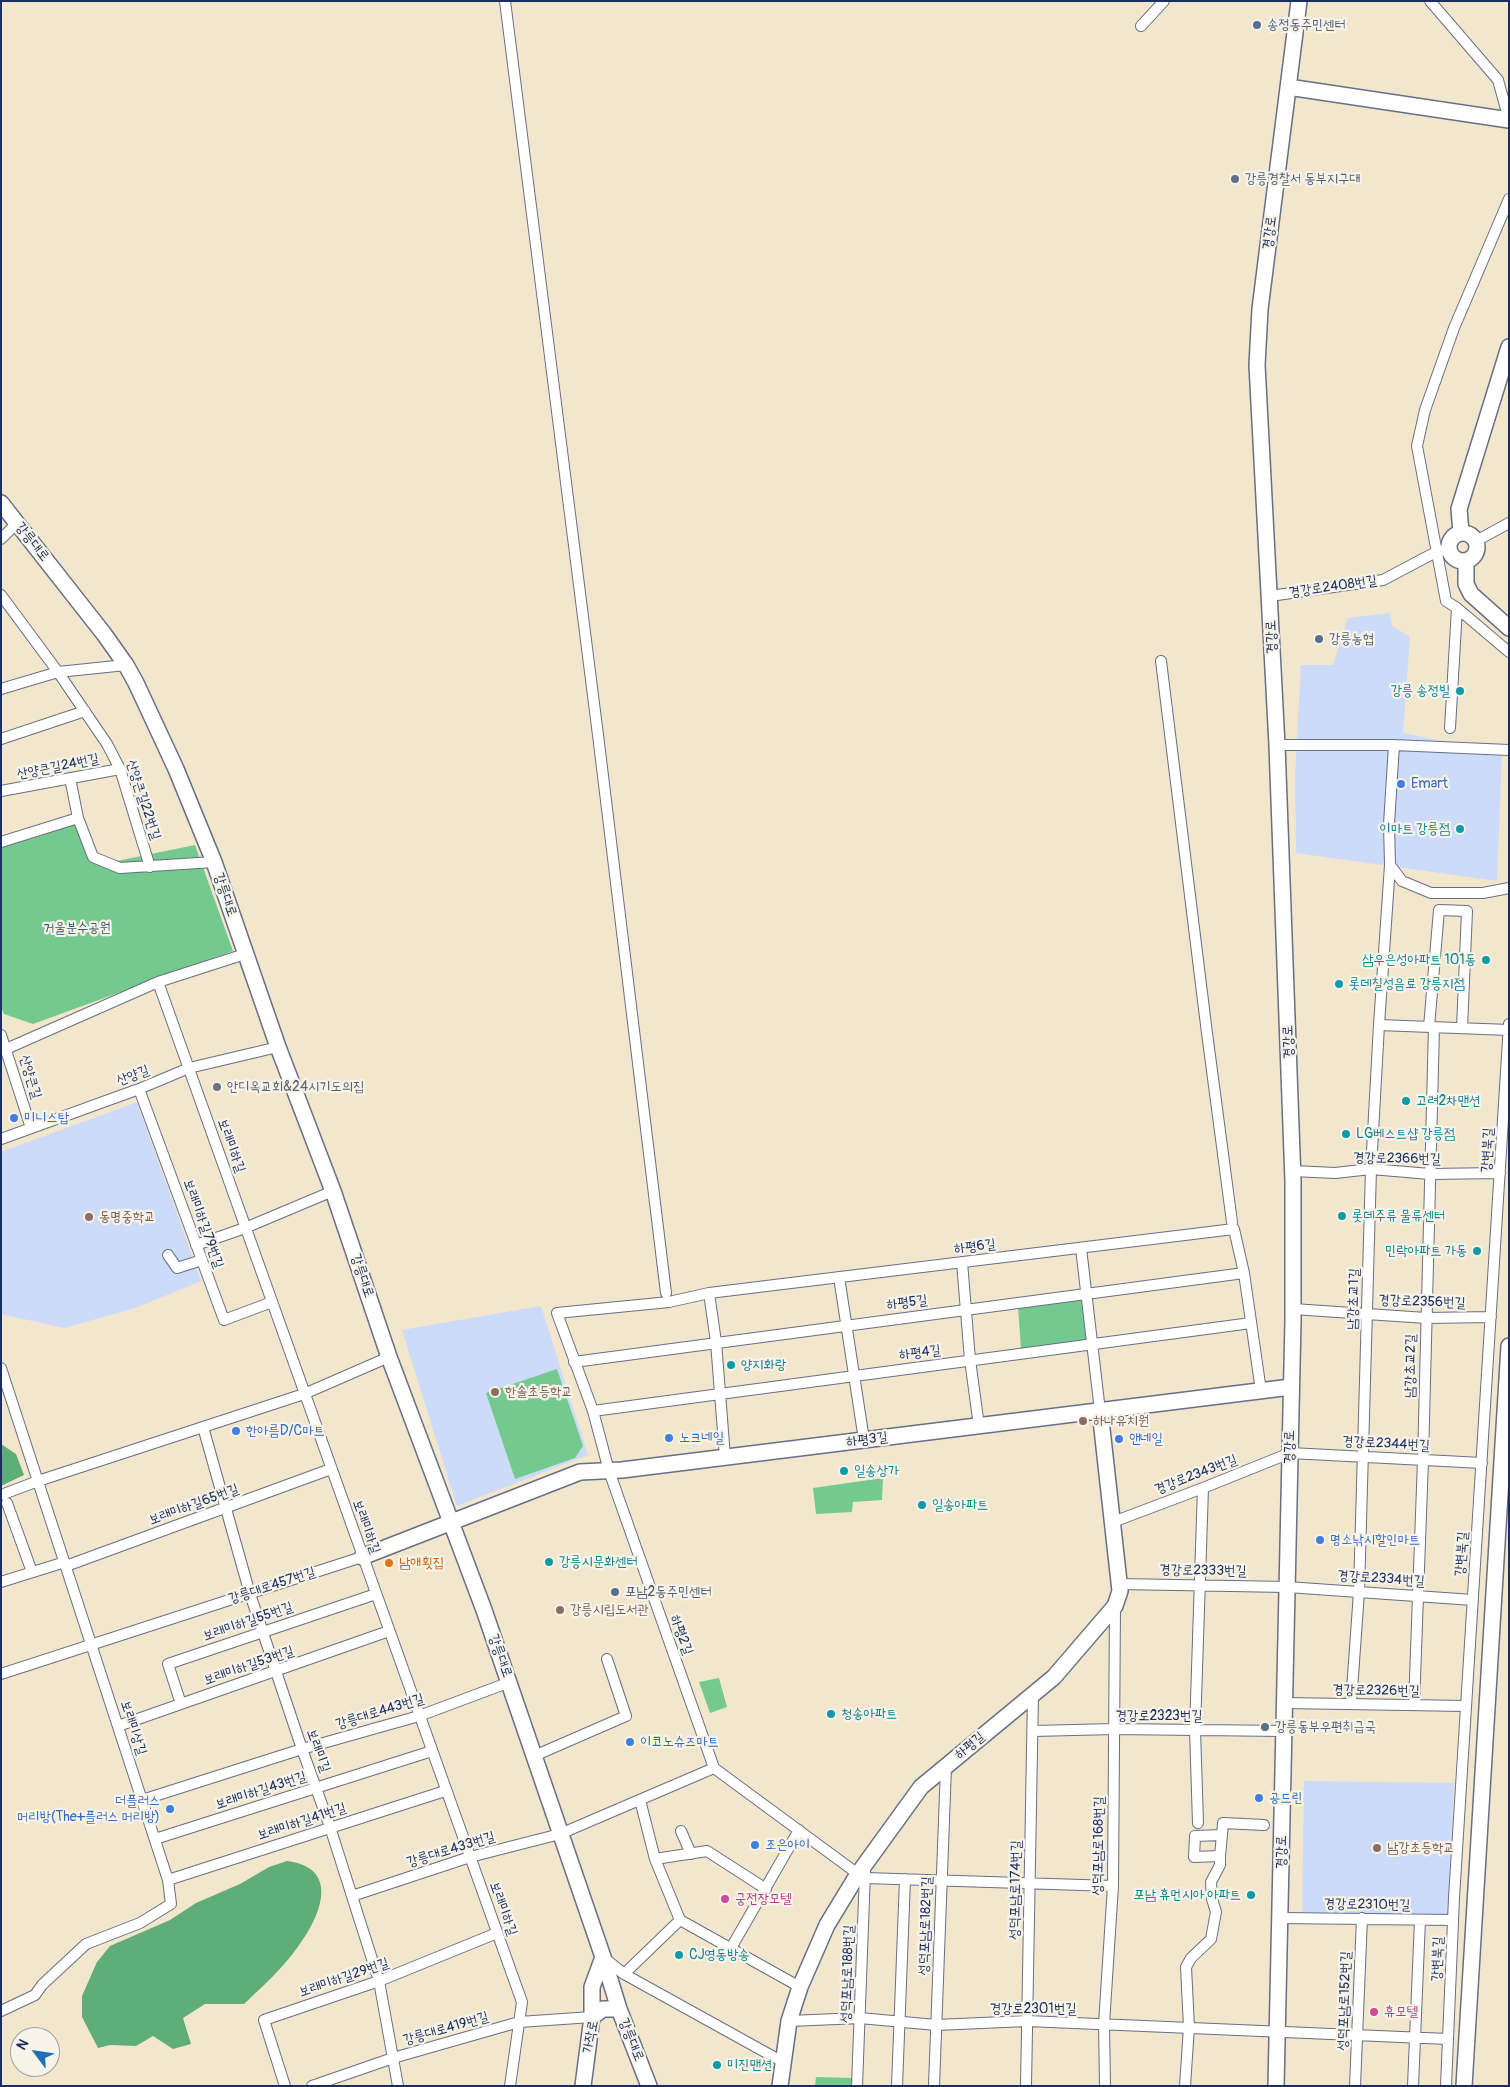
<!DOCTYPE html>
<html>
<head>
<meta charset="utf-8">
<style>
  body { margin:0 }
  #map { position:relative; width:1510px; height:2087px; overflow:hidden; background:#f2e6cd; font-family:Pangolin,sans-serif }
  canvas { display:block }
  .frame { position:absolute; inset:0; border:2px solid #1b2f5e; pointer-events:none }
  .north { position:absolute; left:10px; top:2027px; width:50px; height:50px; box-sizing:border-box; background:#f7f3e8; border:1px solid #9fa5b1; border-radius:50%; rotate:301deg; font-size:14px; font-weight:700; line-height:20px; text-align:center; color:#1b2f5e }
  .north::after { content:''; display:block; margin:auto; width:18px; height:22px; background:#1f6fb2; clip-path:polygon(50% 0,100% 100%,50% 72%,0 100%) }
</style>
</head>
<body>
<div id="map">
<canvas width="1510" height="2087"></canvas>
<div class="frame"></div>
<div class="north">N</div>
</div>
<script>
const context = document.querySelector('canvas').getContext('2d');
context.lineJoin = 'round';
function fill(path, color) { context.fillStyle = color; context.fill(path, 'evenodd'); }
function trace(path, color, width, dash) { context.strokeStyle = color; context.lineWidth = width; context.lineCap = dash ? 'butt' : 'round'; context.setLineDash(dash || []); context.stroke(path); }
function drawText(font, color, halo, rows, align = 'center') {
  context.font = font + ' Pangolin,"Poor Story",sans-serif'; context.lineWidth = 4.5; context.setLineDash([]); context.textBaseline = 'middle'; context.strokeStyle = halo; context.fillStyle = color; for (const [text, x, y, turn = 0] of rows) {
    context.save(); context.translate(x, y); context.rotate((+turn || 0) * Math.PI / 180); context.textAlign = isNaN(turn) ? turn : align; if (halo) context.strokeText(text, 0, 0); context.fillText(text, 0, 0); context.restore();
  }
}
fill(new Path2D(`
  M1390,613L1392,626L1410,637L1403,733L1502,753L1497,881L1296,853L1295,776L1301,665H1333L1348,618Z
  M137,1102L201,1281L135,1308L64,1328L1,1314V1152Z
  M541,1306L588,1455L457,1506L402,1330Z
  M1304,1781L1454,1783L1448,1918L1302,1914Z`), '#ccdbfa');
fill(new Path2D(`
  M78,821L95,853L117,861L195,845L233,951L33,1024L4,1014L1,1007V848Z
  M1082,1298L1089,1341L1021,1349L1018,1306Z
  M557,1369L583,1446L575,1458L515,1479L486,1393Z
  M883,1478L882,1500L853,1502L852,1512L816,1514L813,1488Z
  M719,1678L727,1707L710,1713L699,1682Z
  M816,2077L853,2078L852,2086H815Z`), '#74ca8e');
fill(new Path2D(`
  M1,1444L16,1454L24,1475L1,1486Z
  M287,1861C342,1868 320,1918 297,1948C282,1969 263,1986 244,2004H205L183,2018L191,2044L173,2049L153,2036L136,2046L110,2045L98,2048L82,2017V1996L97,1962L110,1946L170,1920L196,1903L240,1884L269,1867Z`), '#5fae79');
const street = new Path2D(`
  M505,1L598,735L666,1293
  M1430,1L1498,80L1509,120
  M1141,26L1164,1
  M1509,199L1454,328L1425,410L1417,446L1446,601L1457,608L1509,652
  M1,539L17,523
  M1476,541L1509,523
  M1,595L58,672L107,744L120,769L150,867
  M1270,596L1383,580L1436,552L1448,549
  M1161,661L1207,1033L1232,1222
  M1,689L58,672L126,665
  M1450,728L1457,608
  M1,739L85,711
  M1277,745H1394L1509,750
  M1394,745L1389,824L1390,865L1402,881L1431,893H1483L1509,888
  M70,778L78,818L93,857L120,868L214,862
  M1,791L120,769
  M1,842L78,818
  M158,982L522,2002L510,2086
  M1379,1025L1390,865
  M1429,1027L1439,910L1467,911L1462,1028
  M1,1035L31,1128
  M6,1049L158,982L245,954
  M139,1089L224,1320L272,1302
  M1,1139L139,1089L189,1068L278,1047
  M1293,1171L1335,1173L1371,1169L1430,1174L1500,1173
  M196,1245L245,1228L333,1191
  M1081,1248L1100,1411
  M168,1255L177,1268L202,1260
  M962,1262L970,1360L979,1426
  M839,1277L864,1440
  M709,1293L716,1342L725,1457
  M1293,1309L1426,1318L1491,1317
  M574,1362L1244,1273
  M1,1368L168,1880L171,1904L140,1923L86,1944L42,1985L35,1995L1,2011
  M593,1411L1251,1323
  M203,1427L250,1594L302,1749L330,1827L379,1981L398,2086
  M1,1495L38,1481L304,1394L389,1357
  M7,1503L32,1572
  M1113,1522L1203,1488L1290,1453L1482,1463
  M66,1566L331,1469
  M1,1582L65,1562
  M1119,1584L1287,1587L1473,1600
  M1,1674L362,1557
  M1285,1703L1466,1706
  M181,1704L168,1664L376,1594
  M1351,1704L1359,1592L1371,1169L1379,1025L1509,1030
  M1414,1705L1423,1460L1434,1027
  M118,1726L389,1631
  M1033,1731L1114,1729L1284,1731
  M534,1756L626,1716L607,1659
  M142,1800L302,1749L419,1716L510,1682
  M640,1800L655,1859L680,1920L800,1987
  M1198,1823L1195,1730L1203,1488
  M681,1831L691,1854
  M155,1839L432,1751
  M1220,1856L1222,1835
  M655,1859L707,1851L766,1889
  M858,1874L714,1768L609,1471L593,1411L557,1313L669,1302L709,1293L1234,1229L1244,1273L1261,1391
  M865,1878L1113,1886
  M168,1880L445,1791
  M352,1896L470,1857L560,1834L714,1768
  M1280,1918L1453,1920
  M731,1948L799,1830
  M603,1957L624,1974L783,2062
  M624,1974L680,1920
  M789,2021L860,2018L936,2025L1027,2021L1448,2039
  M285,2086L264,2020L379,1981L497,1933
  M312,2086L393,2058L519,2022L592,2017
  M857,2086L865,1872
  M897,2086L905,1879
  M934,2086L946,1767
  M1026,2086L1033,1694
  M1105,2086L1104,2024L1113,1886L1115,1606
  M1185,2086L1189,2027L1186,1967L1191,1958L1211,1939L1216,1912L1212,1899L1211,1882L1220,1865V1856L1194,1857L1195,1836L1222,1835L1223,1823L1264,1825
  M1355,2086L1362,1918
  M1413,2086L1420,1920
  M1446,2086L1454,1898L1509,1024`);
const secondary = new Path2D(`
  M1288,87L1509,120
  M1,503L104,634L126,665L136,683L176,769L214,862L278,1047L333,1191L389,1357L484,1610L603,1957L619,2009L649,2086
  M1449 547a14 14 0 1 1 28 0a14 14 0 1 1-28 0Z
  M1461,533L1459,509L1509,347
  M1466,561V584L1471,594L1509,628
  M362,1557L580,1472L622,1470L1291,1387
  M592,2017V1987L603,1957
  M583,2086L592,2017L603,2009H619
  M780,2086L789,2021L800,1987L827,1925L858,1874L921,1787L1054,1677L1115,1606L1120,1591L1100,1411
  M1276,2086L1293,1320V1181L1277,745L1257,365L1260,309L1299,1
  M1464,2086L1509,1346`);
trace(street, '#666f85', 12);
trace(secondary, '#666f85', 18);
trace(street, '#fff', 10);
trace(secondary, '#fff', 15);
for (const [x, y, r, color] of [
  [1257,25,5,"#5c6f8a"],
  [1235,179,5,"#5c6f8a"],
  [1319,639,5,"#5c6f8a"],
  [1460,691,5,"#0f9aa8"],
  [1401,784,5,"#3f7fe0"],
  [1460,829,5,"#0f9aa8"],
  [1486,960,5,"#0f9aa8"],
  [1339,984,5,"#0f9aa8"],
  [217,1087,5,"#6b7280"],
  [1406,1101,5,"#0f9aa8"],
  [14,1118,5,"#3f7fe0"],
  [1346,1134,5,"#0f9aa8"],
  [1342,1216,5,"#0f9aa8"],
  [89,1217,5,"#8d6e63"],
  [1477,1251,5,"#0f9aa8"],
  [731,1365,5,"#0f9aa8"],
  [495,1392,5,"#8d6e63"],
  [1083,1421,5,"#8d6e63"],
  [236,1431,5,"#3f7fe0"],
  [669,1438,5,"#3f7fe0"],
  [1119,1439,5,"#3f7fe0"],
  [844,1471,5,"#0f9aa8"],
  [922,1505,5,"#0f9aa8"],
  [1320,1540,5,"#3f7fe0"],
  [549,1562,5,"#0f9aa8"],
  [389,1563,5,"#e8710a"],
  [615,1592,5,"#5c6f8a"],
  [560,1610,5,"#8d6e63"],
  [831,1714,5,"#0f9aa8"],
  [1265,1727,5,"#5c6f8a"],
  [630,1742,5,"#3f7fe0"],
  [1259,1798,5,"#3f7fe0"],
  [170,1809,5,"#3f7fe0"],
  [755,1845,5,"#3f7fe0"],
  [1377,1848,5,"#8d6e63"],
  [1251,1895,5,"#0f9aa8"],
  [725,1899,5,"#d1479c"],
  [679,1955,5,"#0f9aa8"],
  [1374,2012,5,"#d1479c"],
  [717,2065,5,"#0f9aa8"]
]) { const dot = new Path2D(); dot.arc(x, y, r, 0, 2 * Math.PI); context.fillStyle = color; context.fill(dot); trace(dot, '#f7f3e8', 2); }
drawText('14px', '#4e5e75', '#f7f3e8', [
  ["송정동주민센터",1267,25],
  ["강릉경찰서 동부지구대",1245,179],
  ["강릉농협",1329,639],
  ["포남2동주민센터",625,1592],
  ["강릉동부우편취급국",1275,1727]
], 'left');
drawText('14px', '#1b2f5e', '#f7f3e8', [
  ["경강로",1270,233,-83],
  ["강릉대로",32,542,52],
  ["경강로2408번길",1333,587,-8],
  ["경강로",1272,637,-92],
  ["산양큰길24번길",58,767,-11],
  ["산양큰길22번길",143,800,72],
  ["강릉대로",225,895,71],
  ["경강로",1289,1042,-92],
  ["산양길",133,1076,-21],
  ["산양큰길",30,1077,73],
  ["보래미하길",231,1146,70],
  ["강변북길",1488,1150,-87],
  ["경강로2366번길",1397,1159,1],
  ["보래미하길79번길",203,1224,70],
  ["하평6길",975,1247,-7],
  ["강릉대로",362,1276,71],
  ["남강초교1길",1354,1299,-88],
  ["경강로2356번길",1422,1302,2],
  ["하평5길",907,1303,-7],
  ["하평4길",920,1353,-7],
  ["남강초교2길",1411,1366,-89],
  ["하평3길",867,1440,-7],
  ["경강로2344번길",1386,1444,3],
  ["경강로",1290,1447,-89],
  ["경강로2343번길",1196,1475,-21],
  ["보래미하길65번길",194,1505,-20],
  ["보래미하길",366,1527,70],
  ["강변북길",1462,1554,-86],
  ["경강로2333번길",1203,1571,1],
  ["경강로2334번길",1381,1579,4],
  ["강릉대로457번길",272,1586,-18],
  ["보래미하길55번길",248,1622,-19],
  ["하평2길",681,1635,70],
  ["강릉대로",500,1656,70],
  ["보래미하길53번길",249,1666,-19],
  ["경강로2326번길",1376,1691,1],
  ["강릉대로443번길",380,1712,-17],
  ["경강로2323번길",1159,1716],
  ["보래미상길",133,1728,72],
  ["하평길",970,1746,-40],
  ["보래미길",318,1751,70],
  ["보래미하길43번길",261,1791,-18],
  ["보래미하길41번길",302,1822,-18],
  ["성덕포남로168번길",1099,1846,-89],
  ["강릉대로433번길",451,1850,-17],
  ["경강로",1282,1852,-89],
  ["성덕포남로174번길",1016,1890,-89],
  ["경강로2310번길",1367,1905,1],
  ["보래미하길",503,1909,70],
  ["성덕포남로182번길",926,1926,-88],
  ["강변북길",1438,1959,-88],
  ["성덕포남로188번길",848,1974,-88],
  ["보래미하길29번길",344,1978,-19],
  ["성덕포남로152번길",1345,2001,-88],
  ["경강로2301번길",1033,2009],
  ["강릉대로419번길",446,2029,-16],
  ["가작로",591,2037,-79],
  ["강릉대로",631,2040,68]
]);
drawText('14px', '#0d838f', '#f7f3e8', [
  ["강릉 송정빌",1450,691,"right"],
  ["이마트 강릉점",1450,829,"right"],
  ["삼우은성아파트 101동",1476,960,"right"],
  ["롯데칠성음료 강릉지점",1349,984],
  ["고려2차맨션",1416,1101],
  ["LG베스트샵 강릉점",1356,1134],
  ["롯데주류 물류센터",1352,1216],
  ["민락아파트 가동",1467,1251,"right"],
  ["양지화랑",741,1365],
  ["일송상가",854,1471],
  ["일송아파트",932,1505],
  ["강릉시문화센터",559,1562],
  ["청송아파트",841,1714],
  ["포남 휴먼시아 아파트",1241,1895,"right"],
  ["CJ영동방송",689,1955],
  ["미진맨션",727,2065]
], 'left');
drawText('14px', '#366cbe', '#f7f3e8', [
  ["Emart",1411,784],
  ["미니스탑",24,1118],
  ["한아름D/C마트",246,1431],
  ["노크네일",679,1438],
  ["앤네일",1129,1439],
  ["명소낚시할인마트",1330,1540],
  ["이코노슈즈마트",640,1742],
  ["공드린",1269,1798],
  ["더플러스",160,1801,"right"],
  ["머리방(The+플러스 머리방)",160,1817,"right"],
  ["조은아이",765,1845]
], 'left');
drawText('14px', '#31566a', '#f7f3e8', [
  ["거울분수공원",77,928]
]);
drawText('14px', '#5b616d', '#f7f3e8', [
  ["안디옥교회&24시기도의집",227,1087]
], 'left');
drawText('14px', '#785e54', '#f7f3e8', [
  ["동명중학교",99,1217],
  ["한솔초등학교",505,1392],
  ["하나유치원",1093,1421],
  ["강릉시립도서관",570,1610],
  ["남강초등학교",1387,1848]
], 'left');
drawText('14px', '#c56008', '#f7f3e8', [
  ["남애횟집",399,1563]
], 'left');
drawText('14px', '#b23c85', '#f7f3e8', [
  ["궁전장모텔",735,1899],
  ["휴모텔",1384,2012]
], 'left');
</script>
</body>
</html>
